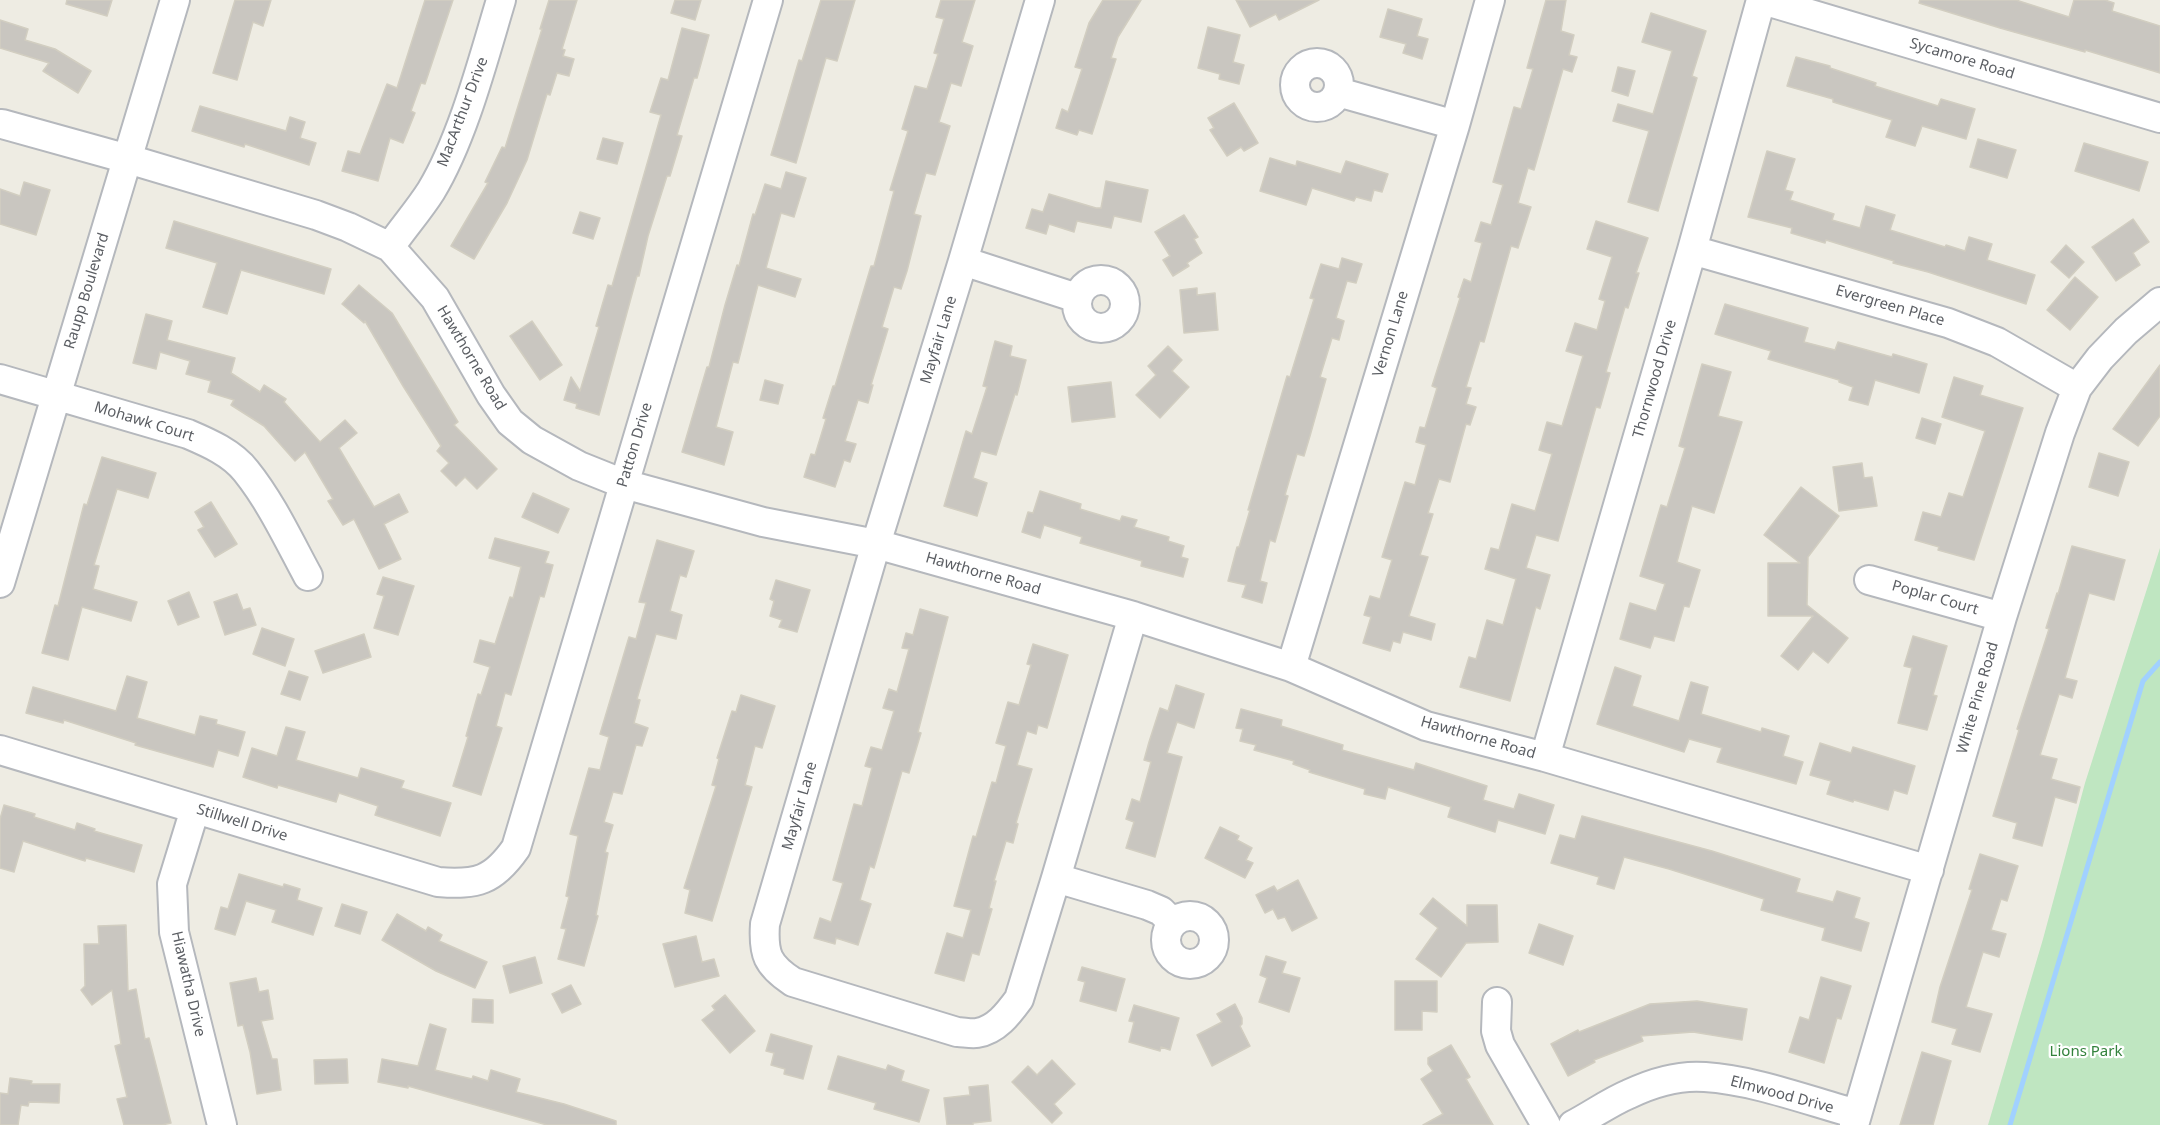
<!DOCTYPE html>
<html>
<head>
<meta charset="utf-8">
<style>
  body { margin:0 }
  canvas { display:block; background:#eeece3 }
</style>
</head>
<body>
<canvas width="2160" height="1125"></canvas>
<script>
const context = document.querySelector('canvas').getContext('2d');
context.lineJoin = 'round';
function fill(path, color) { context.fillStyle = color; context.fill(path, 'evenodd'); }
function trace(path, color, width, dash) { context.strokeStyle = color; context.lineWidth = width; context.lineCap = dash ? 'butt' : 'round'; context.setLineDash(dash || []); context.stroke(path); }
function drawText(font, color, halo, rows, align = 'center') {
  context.font = font + ' "Noto Sans",sans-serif'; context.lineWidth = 4.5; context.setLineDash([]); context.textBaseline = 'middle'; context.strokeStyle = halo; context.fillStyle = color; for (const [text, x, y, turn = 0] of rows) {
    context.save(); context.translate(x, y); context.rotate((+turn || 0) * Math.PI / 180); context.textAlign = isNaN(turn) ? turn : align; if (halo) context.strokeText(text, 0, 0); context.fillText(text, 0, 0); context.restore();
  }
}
fill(new Path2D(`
  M2160,548V1125H1988L2043,939L2085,783Z`), '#bfe6c1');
trace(new Path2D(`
  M2010,1125L2143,681L2160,662`), '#a1d1ff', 5);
const building = new Path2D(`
  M67,0H112L107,16L66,4Z
  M235,0H271L263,26L253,22L237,80L213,73Z
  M425,0H453L425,84L421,83L411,111L415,113L403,143L390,138L378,181L342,171L348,151L360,154L387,84L397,88Z
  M549,0H577L562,49L565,50L563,56L574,59L569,76L557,73L550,95L547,94L527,160L507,203L474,259L451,246L488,183L485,182L502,147L505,148L542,29H540Z
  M675,0H701L695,20L671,13Z
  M821,0H855L837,61L826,58L796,163L771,155L799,60L802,61Z
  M941,0H975L962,42L973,46L961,86L951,83L939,122L950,126L935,175L926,173L914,214L921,216L907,271L901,289L894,287L882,327L888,329L871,385H873L868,403L858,400L845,441L856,444L850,462L844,460L835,487L804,477L811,454L815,455L826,419L823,418L833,386H835L871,266H874L894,191L890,190L908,131L902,129L915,86L927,89L938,54L934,53L944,19L936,17Z
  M1103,0H1141L1118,37L1111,58L1116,59L1092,134L1079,130L1077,135L1056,128L1062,109L1068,112L1082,69L1075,67L1089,23Z
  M1236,0H1319L1279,20L1276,14L1250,27Z
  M1546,0H1566L1561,31L1574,35L1569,55L1577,57L1572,72L1563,69L1534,170L1528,168L1518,203L1531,207L1518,248L1511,246L1484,342L1480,341L1466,387L1471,388L1466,404L1476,407L1470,425L1466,424L1450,482L1439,479L1428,513L1433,514L1420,555L1428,557L1409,616L1435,624L1431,640L1403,632L1400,643L1393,641L1390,651L1363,643L1371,617L1364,615L1370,596L1380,599L1392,560L1382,557L1405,482L1415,485L1426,445L1416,442L1420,427L1425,428L1437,388L1432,386L1460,298L1458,297L1464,279L1471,282L1482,243L1475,241L1481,222L1491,225L1503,185L1493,182L1514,107L1521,109L1533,69L1527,68Z
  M1920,0H2016L2069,17L2074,0H2105L2114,3L2112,11L2160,26V73L2085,50V52L2000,28L1919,3Z
  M1388,9L1422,19L1417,36L1428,39L1422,59L1403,53L1406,44L1380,37Z
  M1651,13L1706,31L1692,76L1697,78L1658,211L1628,202L1649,131L1613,121L1618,104L1653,114L1672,51L1642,42Z
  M0,20L28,29L25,40L55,49L91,71L78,93L43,71L49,63L0,48Z
  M1208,27L1240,35L1233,62L1244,65L1239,84L1219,79L1220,74L1198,68Z
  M682,28L709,35L697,78H694L677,135L682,136L670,176H667L648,236L639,276H637L599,415L576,408L577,404L564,400L571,377L580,391L599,327L596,326L608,285L612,286L661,115L650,112L661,78L668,80Z
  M1796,57L1830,66V68L1876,83L1875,86L1938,106L1941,99L1975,109L1966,139L1922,126L1915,146L1886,137L1892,120L1833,102V99L1787,86Z
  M1618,67L1635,71L1628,96L1612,91Z
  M1234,103L1258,143L1244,151L1241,147L1227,156L1210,130L1214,128L1208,118Z
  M200,106L286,131L290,117L305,122L300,138L316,143L309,165L245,144L244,147L192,131Z
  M603,138L623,143L617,164L597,159Z
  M1978,139L2016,150L2007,178L1970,167Z
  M2084,143L2148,162L2139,191L2075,171Z
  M1767,151L1795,159L1785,190L1793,192L1790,200L1834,214L1832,220L1860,228L1866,206L1895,215L1890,230L1945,247L1946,245L1965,251L1969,237L1992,244L1987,260L2035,275L2026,304L1928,272L1893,263L1894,261L1826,240L1825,243L1791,233L1792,228L1748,217Z
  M1270,158L1296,166L1297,161L1341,174L1346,161L1388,174L1382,192L1374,190L1371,201L1356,197L1354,201L1312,188L1306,205L1260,191Z
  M786,172L806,178L794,217L781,213L766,268L801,279L795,297L758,285L738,363L733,362L716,427L733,432L724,465L682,452L707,367H709L725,305L737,265L739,266L753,214L755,215L765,184L781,189Z
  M1106,181L1148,190L1141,222L1114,216L1111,228L1077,221L1074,232L1049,224L1046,234L1026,228L1032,209L1043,212L1049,194L1096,208H1101Z
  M24,182L50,190L36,235L0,224V189L20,196Z
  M580,212L600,218L593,239L573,233Z
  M1184,215L1198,237L1194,239L1202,253L1187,263L1189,266L1173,276L1163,260L1170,256L1155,232Z
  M2133,219L2149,242L2133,253L2140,265L2116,281L2092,247Z
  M174,221L331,269L324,294L241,270L227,314L203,307L217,263L166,248Z
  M1596,221L1648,238L1636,273H1639L1628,308L1625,307L1606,372L1610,373L1600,408L1596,407L1558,541L1536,535L1526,568L1550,575L1540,609L1536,607L1510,701L1460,687L1469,657L1476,659L1487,620L1503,625L1516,579L1485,569L1491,548L1499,550L1512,504L1535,511L1552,454L1539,450L1547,422L1562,426L1583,356L1566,351L1575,323L1597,330L1605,301L1599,299L1612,257L1587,249Z
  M2066,245L2084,262L2069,278L2051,262Z
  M1342,258L1362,264L1356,283L1347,281L1336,318L1344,321L1339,340L1332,338L1320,377L1326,379L1310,436L1304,456L1297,454L1285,495L1288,496L1275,542L1270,540L1260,581L1267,583L1262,603L1242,597L1246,585L1228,581L1237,547H1239L1250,510H1248L1287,376L1290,377L1314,299L1310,298L1321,264L1339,269Z
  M2075,277L2098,297L2070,330L2047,310Z
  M359,285L392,313L458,422L454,425L497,469L477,489L465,477L456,486L441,471L449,463L437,451L441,446L403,386L365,321L364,323L342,304Z
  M1197,288V295L1215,293L1218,330L1184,333L1180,290Z
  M1725,304L1808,328L1804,342L1835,350L1838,342L1892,357L1893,354L1927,364L1919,393L1875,380L1868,405L1849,400L1853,387L1839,382V380L1768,359L1771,351L1715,334Z
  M146,314L172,321L167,340L235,358L231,373L260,392L264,385L286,399L284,402L320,442L345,420L357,433L339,448L374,507L399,494L408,512L384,524L401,559L379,569L354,519L343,525L328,501L333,499L305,452L295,461L264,426L231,405L234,400L208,392L211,381L186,374L190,361L160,352L156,369L133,363Z
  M532,321L562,365L540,380L510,336Z
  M995,341L1012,346L1010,356L1026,360L1017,395L1015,394L996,455L981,451L973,478L987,483L977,516L944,506L966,431L972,434L987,387L983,386Z
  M1168,346L1182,360L1172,371L1189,387L1160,418L1136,395L1156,375L1148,366Z
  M1702,364L1731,372L1718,416L1742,422L1714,513L1692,506L1677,562L1700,570L1689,607L1684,606L1674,641L1654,636L1650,648L1620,639L1630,603L1656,611L1665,584L1640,576L1661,505L1667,507L1685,448L1679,446Z
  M2160,365V416L2138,446L2113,429Z
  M1954,377L1983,386L1980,395L2023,408L1974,560L1938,550L1939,547L1915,540L1923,512L1941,517L1949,493L1963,497L1985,431L1942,417Z
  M765,380L783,385L778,404L760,400Z
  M1111,382L1115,417L1072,422L1068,387Z
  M1922,418L1941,424L1935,444L1916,438Z
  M2099,453L2129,462L2118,496L2089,487Z
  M102,457L156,473L148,498L117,489L94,565L99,566L93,589L137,602L131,621L82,607L68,660L42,653L55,605L58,606L84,504L87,505Z
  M1862,463L1864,478L1872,477L1877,506L1839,511L1833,467Z
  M1801,487L1839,516L1808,557L1807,605L1848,638L1828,663L1813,651L1798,670L1781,656L1813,616H1768V563H1800L1764,535Z
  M1040,491L1081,504L1080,509L1120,521L1122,516L1137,520L1134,527L1169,537L1168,541L1184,546L1181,557L1188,559L1183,577L1141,566L1142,561L1080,543L1082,537L1044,525L1040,538L1022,532L1028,512L1033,513Z
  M533,493L569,509L558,533L522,517Z
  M211,502L237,544L215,557L198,530L204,527L195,512Z
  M495,538L549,552L545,563L553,565L544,597L540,596L511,695L505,693L496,726L502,728L481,795L453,786L468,737L466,736L478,694L481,695L490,667L474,662L480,640L495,644L510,597L513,598L521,567L489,558Z
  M657,540L694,551L686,577L680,575L670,611L682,615L676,639L656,634L637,699L640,700L634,723L648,728L642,746L636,745L622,794L613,792L604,822L613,825L605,852L608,853L596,915L598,916L584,966L558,959L566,929L561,928L569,897L566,896L578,836L570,834L589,768L600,770L609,737L600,734L629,637L636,639L646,603L639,602Z
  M2072,546L2125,560L2114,600L2089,593L2065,678L2077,681L2072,698L2059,694L2040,755L2057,759L2051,779L2080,787L2076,803L2055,797L2042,846L2013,838L2017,823L1993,816L2019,730L2017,729L2049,629L2046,628L2057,593L2058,594Z
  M383,577L414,586L398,635L374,628L384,596L377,594Z
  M776,580L810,590L797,632L779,627L782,620L770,616L774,601L770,599Z
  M189,592L199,617L178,625L168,601Z
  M237,594L243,610L250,608L256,625L225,635L214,602Z
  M920,609L948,617L918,732L921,733L909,773L902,771L874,868L870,866L860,900L871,904L858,945L836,938L835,944L814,938L820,918L831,922L843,883L833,880L854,804L862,806L872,768L865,766L871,747L882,750L894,711L883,708L889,689L897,692L909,649L902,648L906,633L913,635Z
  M262,628L294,639L285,666L253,654Z
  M364,634L371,657L323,673L315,651Z
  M1913,636L1947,646L1933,695L1937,696L1927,730L1898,723L1912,668L1904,666Z
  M1033,644L1068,655L1047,728L1038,725L1036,734L1027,731L1017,765L1032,769L1016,823L1018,824L1013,843L1006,841L994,881H996L989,908L992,909L979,955L972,953L964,981L935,973L947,933L963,938L971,910L954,906L973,836L976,837L992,782L996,783L1006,746L996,743L1008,702L1019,705L1031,665L1027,664Z
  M1615,667L1641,676L1632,706L1679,721L1691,682L1708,687L1701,714L1761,732L1762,728L1789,736L1783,756L1803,762L1796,784L1717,762L1722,748L1689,739L1684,752L1597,724Z
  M289,671L308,677L300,700L281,694Z
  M127,676L147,682L137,718L195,735L200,716L217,720L216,724L245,732L238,756L218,750L213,767L135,745L136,743L64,720L63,723L26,713L33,687L116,711Z
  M1176,685L1204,694L1194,728L1177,722L1167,753L1182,757L1155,857L1126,848L1134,822L1126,819L1132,799L1140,802L1151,762L1144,760L1149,742L1160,708L1168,711Z
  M741,695L775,706L762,748L755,746L745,785L752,787L712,921L685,913L690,890L684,888L716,786L712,785L719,759L717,758L732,711L736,712Z
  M1241,709L1282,720L1281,726L1343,745L1342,750L1414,770L1416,763L1487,786L1483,800L1514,809L1519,794L1554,805L1545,834L1498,820L1495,832L1448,817L1451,807L1388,787L1385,799L1364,794L1365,789L1309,772L1310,770L1293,764L1294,761L1254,750L1256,745L1240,741L1243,729L1236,728Z
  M286,727L305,732L296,760L358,778L361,768L404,781L401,788L451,803L440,836L375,815L378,806L339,793L336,802L278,785L277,788L243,777L252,748L277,756Z
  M1820,743L1851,753L1853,747L1915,766L1907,794L1894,790L1888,810L1854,800L1853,802L1827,794L1831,781L1810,775Z
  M4,805L35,814L34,817L75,830L77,823L95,829L94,831L142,845L134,872L86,858L85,861L23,841L14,872L0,868V819Z
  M1582,816L1712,851L1800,879L1796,892L1833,902L1837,891L1860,898L1854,918L1869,923L1861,951L1822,940L1825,928L1761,910L1764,899L1669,869L1624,857L1614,889L1597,884L1599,877L1551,863L1560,835L1575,839Z
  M1220,827L1239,836L1237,840L1252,848L1246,860L1253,863L1245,878L1205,858Z
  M1980,854L2018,866L2007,901L2001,899L1991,930L2006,934L1999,957L1983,952L1966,1007L1992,1014L1980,1052L1952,1044L1957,1029L1932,1022L1940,987L1972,890L1969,889Z
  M239,874L283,887L284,884L300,889L297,900L322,908L313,935L272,922L276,910L246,901L235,935L215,929L221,907L228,909Z
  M1298,880L1317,918L1292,931L1285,917L1278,919L1273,909L1265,913L1256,895L1274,886L1277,891Z
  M1433,898L1467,926V905H1497L1498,942L1466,943L1441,977L1416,959L1438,928L1420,914Z
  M342,904L367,912L360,934L335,926Z
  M397,914L426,931L428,927L442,935L439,941L487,962L475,988L436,971L382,940Z
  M1539,924L1573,936L1563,965L1529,953Z
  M126,925L128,991L136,989L145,1039L149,1038L171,1123L162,1125H124L117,1099L127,1097L115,1046L121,1044L112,990L92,1005L81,990L85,986L84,944H99L98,926Z
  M696,936L702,962L714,959L719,976L675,987L663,944Z
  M1266,956L1286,962L1282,973L1300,978L1289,1012L1259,1002L1267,978L1260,975Z
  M535,957L542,983L510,993L503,966Z
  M1082,967L1125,979L1116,1011L1080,1001L1085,982L1078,980Z
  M1821,977L1851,986L1841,1019L1837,1018L1824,1063L1789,1052L1800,1017L1809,1020Z
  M256,978L259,992L268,990L273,1019L261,1021L272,1059H277L281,1090L257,1094L250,1052L243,1025L238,1026L230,983Z
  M1395,981H1437V1012L1422,1011V1030H1395Z
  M571,985L581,1004L562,1013L552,994Z
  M725,995L755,1031L730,1053L702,1020L715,1010L712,1006Z
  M473,999L493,1000V1023L472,1022Z
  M1697,1001L1747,1009L1742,1040L1693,1032L1641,1036L1643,1041L1594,1060L1595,1062L1568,1076L1551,1044L1578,1030L1579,1032L1650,1004Z
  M1235,1004L1242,1018V1024L1240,1026L1250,1046L1212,1066L1197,1035L1222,1022L1217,1014Z
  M1134,1005L1179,1018L1170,1050L1161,1047L1160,1051L1129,1042L1134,1022L1129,1021Z
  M430,1024L446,1029L435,1070L472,1079L473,1076L488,1081L491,1070L520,1079L516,1092L564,1104L616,1121V1125H547L408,1086V1088L378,1082L382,1059L418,1066Z
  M771,1034L812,1046L803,1079L784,1074L785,1069L771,1065L774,1053L766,1051Z
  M1451,1045L1470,1077L1466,1079L1493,1125H1423L1443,1114L1421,1079L1433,1071L1428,1064V1058Z
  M1922,1052L1951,1061L1938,1107L1933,1125H1900Z
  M838,1056L886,1070L888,1065L904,1071L901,1081L929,1090L919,1122L874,1109L876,1103L828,1089Z
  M347,1059L348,1083L315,1084L314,1060Z
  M1052,1060L1075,1084L1054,1104L1062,1113L1052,1123L1012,1082L1028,1066L1037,1075Z
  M10,1078L32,1081L31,1084H60L59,1103L29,1102L28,1106L21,1105L18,1125H0V1093L8,1094Z
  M988,1085L991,1121L973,1123V1125H947L944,1098L970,1095L969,1087Z`);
fill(building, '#c9c6c0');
trace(building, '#d2cec1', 1.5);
const minor = new Path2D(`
  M1040,0L963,261L876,544L765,924C763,954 767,965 793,982L957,1032C963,1032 971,1034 977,1033C996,1030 1008,1014 1019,999L1056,878L1133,616
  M1763,0L2160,118
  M1295 85a22 22 0 1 1 44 0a22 22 0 1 1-44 0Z
  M1338,92L1455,125
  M2,124L128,159L316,215L348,227L390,247L435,298L491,395L510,422L532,440L579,466L624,484L763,522L876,544L1133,616L1291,667L1426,726L1545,757L1929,870
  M390,247C403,228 419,210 431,191C463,138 483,60 501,0
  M1692,250L1948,323L1997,342L2077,388
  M963,261L1077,298
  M1077 304a24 24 0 1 1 48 0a24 24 0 1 1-48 0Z
  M0,379L188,434C209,443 232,453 246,471C271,502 289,541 308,576
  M1869,580L2002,617
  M0,583L175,0
  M1291,667L1455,125L1490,0
  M0,750L438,882C477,885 493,881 516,848L768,0
  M1545,757L1692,250L1761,0
  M195,809L172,884L174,932L222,1125
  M1056,878L1147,905L1161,911L1173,923
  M1166 940a24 24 0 1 1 48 0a24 24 0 1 1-48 0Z
  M1497,1002L1496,1031L1500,1045L1546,1125
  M1573,1125C1592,1115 1610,1102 1629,1094C1652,1083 1680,1075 1705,1077C1754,1080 1809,1101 1857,1114
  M1854,1125L2002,617L2060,433L2077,388L2100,358L2126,331L2160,302`);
trace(minor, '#b5b8bd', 32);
trace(minor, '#fff', 28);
drawText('15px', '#5b5e63', '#fff', [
  ["Sycamore Road",1962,59,17],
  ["MacArthur Drive",463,112,-69],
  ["Raupp Boulevard",87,291,-73],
  ["Evergreen Place",1890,306,16],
  ["Vernon Lane",1391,334,-73],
  ["Mayfair Lane",939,340,-73],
  ["Hawthorne Road",471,358,59],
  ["Thornwood Drive",1655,379,-74],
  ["Mohawk Court",144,422,17],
  ["Patton Drive",635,445,-73],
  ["Hawthorne Road",983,574,16],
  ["Poplar Court",1935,598,16],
  ["White Pine Road",1978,698,-74],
  ["Hawthorne Road",1478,738,16],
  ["Mayfair Lane",800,806,-74],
  ["Stillwell Drive",242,823,17],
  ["Hiawatha Drive",188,984,77],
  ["Elmwood Drive",1782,1095,15]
]);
drawText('15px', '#33823c', '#fff', [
  ["Lions Park",2086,1052]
]);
</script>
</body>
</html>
